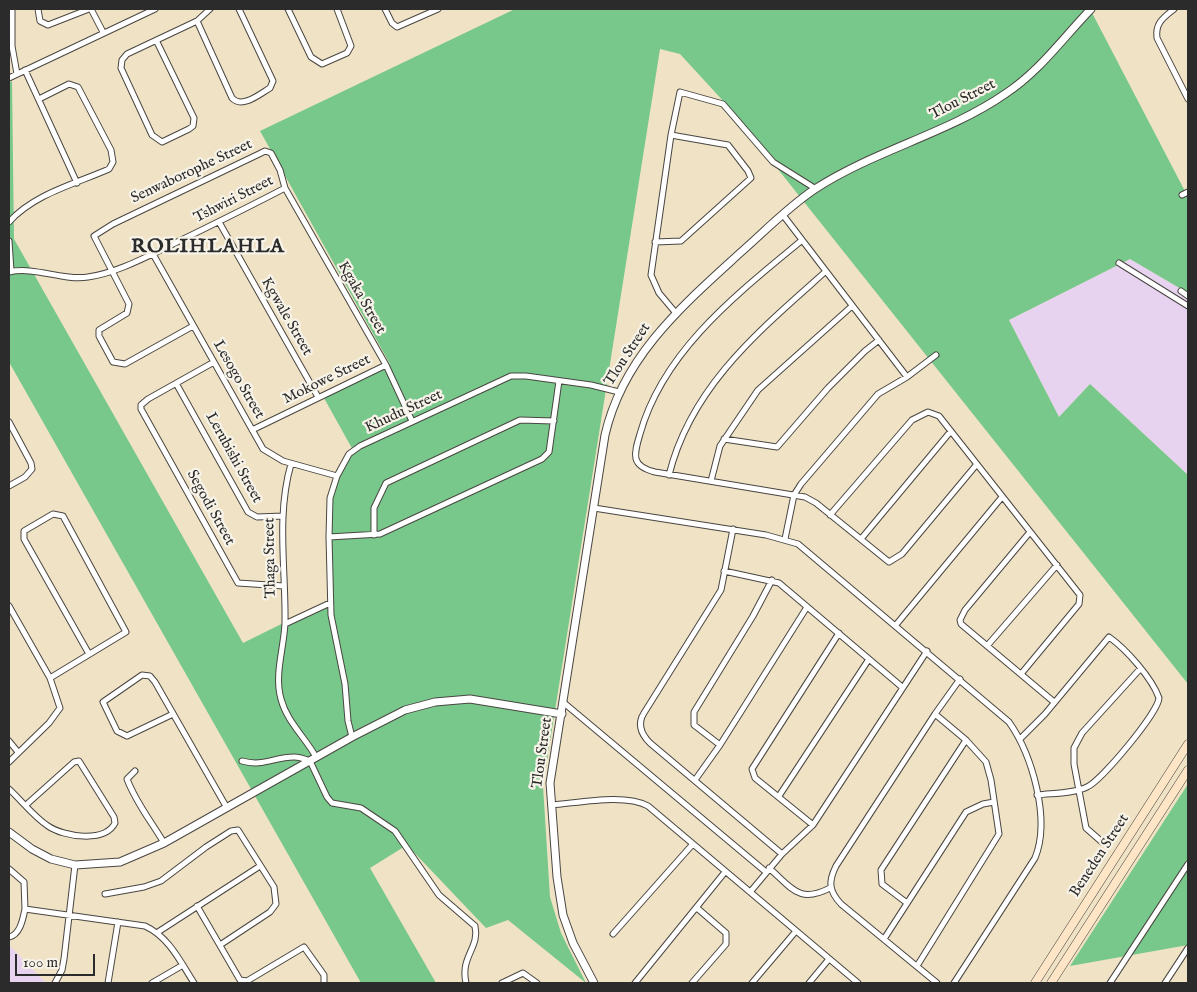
<!DOCTYPE html>
<html>
<head>
<meta charset="utf-8">
<style>
  body { margin:0 }
  #map { position:relative; width:1197px; height:992px; overflow:hidden; background:#f0e2c5; font-family:"IM FELL English",serif }
  canvas { display:block }
  .frame { position:absolute; inset:0; border:10px solid #2b2b2b; pointer-events:none }
  .scale { position:absolute; left:15px; top:954px; width:80px; height:22px; box-sizing:border-box; border:2px solid #2b2b2b; border-top:0; padding-left:6px; font-size:15px; line-height:18px; white-space:nowrap; color:#2b2b2b; -webkit-text-stroke:4px #f7f3e8; paint-order:stroke }
</style>
</head>
<body>
<div id="map">
<canvas width="1197" height="992"></canvas>
<div class="frame"></div>
<div class="scale">100 m</div>
</div>
<script>
const context = document.querySelector('canvas').getContext('2d');
context.lineJoin = 'round';
function fill(path, color) { context.fillStyle = color; context.fill(path, 'evenodd'); }
function trace(path, color, width, dash) { context.strokeStyle = color; context.lineWidth = width; context.lineCap = dash ? 'butt' : 'round'; context.setLineDash(dash || []); context.stroke(path); }
function drawText(font, color, halo, rows, align = 'center') {
  context.font = font + ' "IM FELL English",serif'; context.lineWidth = 4.5; context.setLineDash([]); context.textBaseline = 'middle'; context.strokeStyle = halo; context.fillStyle = color; for (const [text, x, y, turn = 0] of rows) {
    context.save(); context.translate(x, y); context.rotate((+turn || 0) * Math.PI / 180); context.textAlign = isNaN(turn) ? turn : align; if (halo) context.strokeText(text, 0, 0); context.fillText(text, 0, 0); context.restore();
  }
}
fill(new Path2D(`
  M1130,259L1188,293V475L1090,384L1059,417L1009,320Z
  M9,945L46,983H9Z`), '#e7d2ef');
fill(new Path2D(`
  M515,9H1090L1188,197V293L1130,259L1009,320L1059,417L1090,384L1188,475V684L726,104L680,54L660,49L543,786L550,897L561,933L586,983L508,920L486,928L407,845L370,868L436,983H361L9,362V83L12,81L14,239L243,643L332,599L330,508L335,476L354,452L324,398L390,364L260,131Z
  M1188,784V945L1070,966Z`), '#77c88a');
const minor = new Path2D(`
  M12,9V46L17,74
  M38,9L40,21L48,25L89,9
  M91,9L103,32
  M288,9L311,57L322,64L347,53L351,46L337,9
  M385,9L392,23L397,27L438,9
  M1174,9C1163,18 1155,23 1157,38L1188,99
  M197,21L232,98C242,109 260,94 270,88L273,81L239,9
  M157,42L194,118L193,126L189,129L162,142L152,135L121,68L122,60L127,54L197,21L210,9
  M25,70L77,183
  M9,78L155,9
  M1182,195L1188,192
  M783,215L907,377
  M9,222C34,194 75,184 109,169L113,162L111,150L78,87L69,84L39,99
  M219,222L318,397
  M9,241L11,271
  M801,241C737,294 663,351 640,434C634,454 630,466 655,472L805,497L816,503L889,562L902,554L977,464
  M655,242L681,241L751,178L748,171L728,145L671,135
  M153,254L263,449L283,461L337,476
  M1119,263L1188,306
  M9,272C35,266 62,281 88,277C116,273 144,258 169,246C208,227 247,208 285,188
  M1181,291L1188,296
  M675,312L659,293L651,275L671,135L680,92L723,104L773,162L816,189
  M193,326L125,364L113,362L99,336V330L127,313L129,304L94,236L113,224L259,154L265,151L271,153L280,170L285,188L386,365L412,421
  M214,362L148,399L141,405V409L238,583L284,586
  M177,385L248,512L257,517L283,516
  M9,422L31,463L32,469L25,477L9,486
  M252,430L386,365
  M724,439L777,447L828,388L865,351L879,340
  M291,464C276,516 286,570 285,623C284,648 274,675 281,699C287,722 305,737 316,757
  M669,475C691,386 760,330 825,272
  M711,481L720,446L758,390L852,306
  M594,508L766,535L798,544L1009,722C1032,755 1051,819 1035,858L954,983
  M830,515L912,420L928,412L939,416L1080,595L1079,604L1021,674
  M733,529L721,590L644,713C637,724 641,734 650,743L782,854
  M1030,532L965,610L960,620L961,624L1054,702
  M374,535V508L386,483L520,420L554,421
  M329,537L380,534L542,459L549,452L559,381
  M785,539L794,495L801,484L878,394L907,377L936,355
  M861,539L951,431
  M724,571L779,583L902,687
  M9,606L50,678L60,708L49,723L9,762
  M285,624L330,603
  M895,626L1002,497
  M987,646L1057,565
  M50,678L126,632L63,516L53,514L24,531V539L89,654
  M564,703L766,872
  M173,714L127,736L117,731L103,702L142,675L150,676L155,682L227,808
  M352,737L348,721L345,684L331,615L329,537L330,498L337,476L349,454L360,446L511,376H526L591,385L619,392
  M1020,739L1045,714L1109,637C1126,649 1152,678 1159,698C1158,713 1101,781 1087,787C1072,794 1053,793 1037,795
  M9,741L18,752
  M720,745L694,725V712L753,616L772,580
  M242,761C263,767 274,757 294,757C299,757 305,759 310,761L327,797L332,803L361,808L395,831L439,895L475,926C480,948 460,956 466,983
  M135,771L127,779C136,803 151,821 164,843
  M695,780L720,745L807,607
  M9,789C22,801 34,817 48,826C64,837 105,843 115,823L114,817L79,761L74,762L26,805
  M779,796L869,659
  M551,805C578,803 625,793 648,806L858,983
  M813,825L755,778L752,769L839,633
  M1102,842L1086,828L1074,764V748L1082,733L1140,669
  M769,868C792,888 799,904 830,888
  M9,869L24,882L25,909L145,926C169,937 180,961 194,983
  M751,891L782,854L813,825L927,651
  M105,894L144,887L161,881L206,847L231,831L238,830L274,887L276,904L270,912L220,945
  M907,903L882,884L881,870L966,740
  M197,906L240,980L247,981L304,947L324,975V983
  M158,932L260,866
  M613,934L692,845
  M9,937C20,935 23,919 25,909
  M884,939L966,812L983,804L994,802
  M917,966L999,834L991,780L986,762L966,740L935,714
  M55,983L62,970L64,959L75,865
  M108,983L118,922
  M152,983L183,965
  M502,983L523,973L537,983
  M635,983L725,872
  M692,983L726,944V933L697,908
  M752,983L796,931
  M809,983L829,959
  M937,983L841,904C829,891 828,882 836,866L935,714L960,679
  M1110,983L1188,864
  M1165,983L1188,948`);
const tertiary = new Path2D(`
  M9,832L32,849L51,859L75,865L120,862L164,843L352,737L405,710L435,702L470,699L562,714
  M594,983L573,943L563,915L557,877L550,783L605,435C623,356 683,305 740,253C765,231 788,207 815,189C875,150 947,134 1005,94C1039,72 1063,38 1091,9`);
const secondary = new Path2D(`
  M1035,983L1188,744
  M1051,983L1188,770`);
trace(minor, '#494642', 7);
trace(tertiary, '#494642', 9);
trace(secondary, '#494642', 9);
trace(minor, '#fff', 5);
trace(tertiary, '#fff', 7);
trace(secondary, '#fde5c5', 8);
drawText('15px', '#2b2b2b', '#f7f3e8', [
  ["Tlou Street",963,100,-27],
  ["Senwaborophe Street",192,172,-25],
  ["Tshwiri Street",234,200,-27],
  ["Kgaka Street",361,298,60],
  ["Kgwale Street",286,317,60],
  ["Tlou Street",628,355,-57],
  ["Lesogo Street",238,380,60],
  ["Mokowe Street",327,380,-26],
  ["Khudu Street",404,412,-25],
  ["Lerubishi Street",233,458,61],
  ["Segodi Street",210,508,61],
  ["Thaga Street",271,558,-91],
  ["Tlou Street",543,753,-82],
  ["Beneden Street",1100,856,-57]
]);
context.letterSpacing = '1px';
drawText('bold 20px', '#2b2b2b', '#f7f3e8', [
  ["ROLIHLAHLA",208,248]
]);
context.letterSpacing = '0px';
</script>
</body>
</html>
